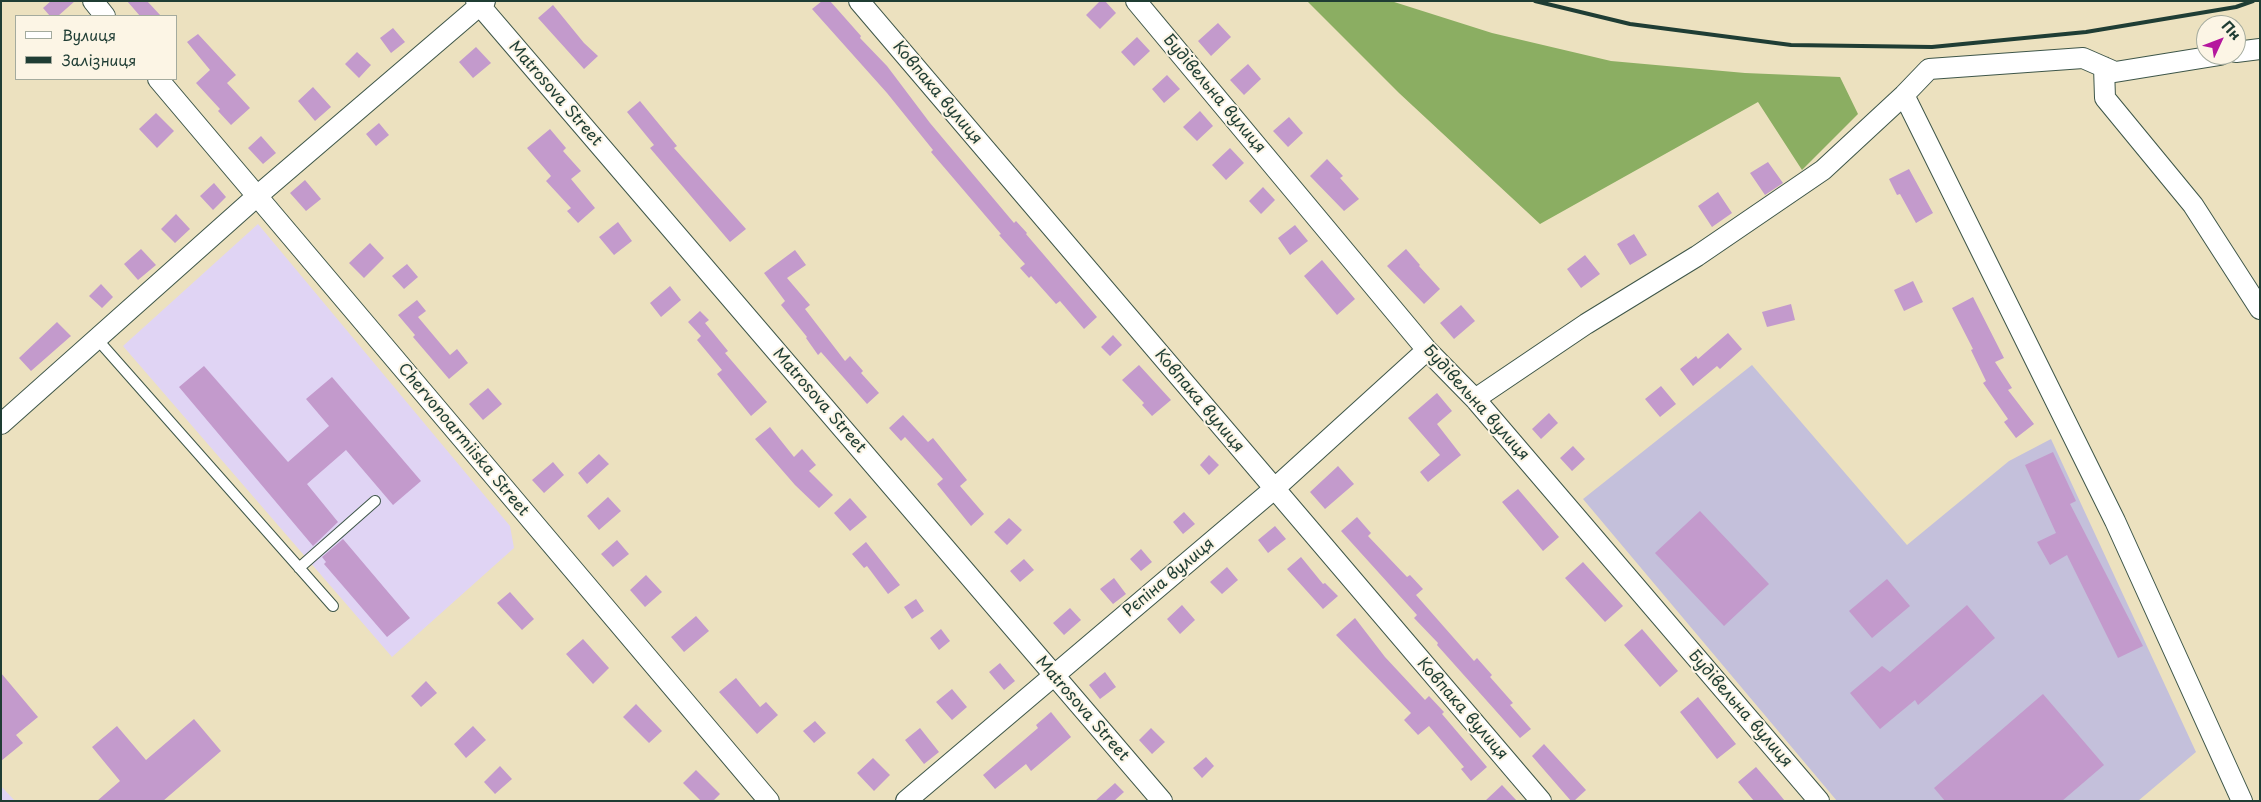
<!DOCTYPE html>
<html>
<head>
<meta charset="utf-8">
<style>
  body { margin:0 }
  #map { position:relative; width:2261px; height:802px; overflow:hidden; background:#ece1bf; font-family:"Playpen Sans",sans-serif }
  canvas { display:block }
  .frame { position:absolute; inset:0; border:2px solid #1f3d34; pointer-events:none }
  .legend { position:absolute; left:15px; top:15px; width:162px; height:65px; box-sizing:border-box; background:#fcf5e5; border:1px solid #a4ab9e; margin:0; padding:6px 9px; list-style:none; font-size:15px; color:#1f3d34 }
  .legend li { display:flex; align-items:center; gap:10px; height:25px }
  .legend b { width:25px; border:1px solid #a4ab9e }
  .north { position:absolute; left:2196px; top:15px; width:50px; height:50px; box-sizing:border-box; background:#fcf5e5; border:1px solid #a4ab9e; border-radius:50%; rotate:47deg; font-size:14px; font-weight:700; line-height:20px; text-align:center; color:#1f3d34 }
  .north::after { content:''; display:block; margin:auto; width:18px; height:22px; background:#b5179e; clip-path:polygon(50% 0,100% 100%,50% 72%,0 100%) }
</style>
</head>
<body>
<div id="map">
<canvas width="2261" height="802"></canvas>
<div class="frame"></div>
<ul class="legend">
<li><b style="height:6px;background:#fff"></b>Вулиця</li>
<li><b style="height:6px;background:#1f3d34"></b>Залізниця</li>
</ul>
<div class="north">Пн</div>
</div>
<script>
const context = document.querySelector('canvas').getContext('2d');
context.lineJoin = 'round';
function fill(path, color) { context.fillStyle = color; context.fill(path, 'evenodd'); }
function trace(path, color, width, dash) { context.strokeStyle = color; context.lineWidth = width; context.lineCap = dash ? 'butt' : 'round'; context.setLineDash(dash || []); context.stroke(path); }
function drawText(font, color, halo, rows, align = 'center') {
  context.font = font + ' "Playpen Sans",sans-serif'; context.lineWidth = 4; context.setLineDash([]); context.textBaseline = 'middle'; context.strokeStyle = halo; context.fillStyle = color; for (const [text, x, y, turn = 0] of rows) {
    context.save(); context.translate(x, y); context.rotate((+turn || 0) * Math.PI / 180); context.textAlign = isNaN(turn) ? turn : align; if (halo) context.strokeText(text, 0, 0); context.fillText(text, 0, 0); context.restore();
  }
}
fill(new Path2D(`
  M258,224L510,526L514,548L392,657L123,346Z
  M1,786L15,801H1Z`), '#e0d4f4');
fill(new Path2D(`
  M1752,365L1907,545L2009,461L2051,439L2196,752L2138,801H1837L1583,499Z`), '#c4c0db');
fill(new Path2D(`
  M1307,1H1391L1492,33L1611,61L1745,73L1840,77L1858,114L1802,170L1758,102L1540,224L1399,93Z`), '#8bae62');
fill(new Path2D(`
  M51,1H75L58,16H50L43,8Z
  M127,1H147L161,16H140Z
  M822,1H830L861,36L860,38L887,66L930,123L977,179L1014,223L1016,221L1027,233L1026,234L1097,317L1084,329L1060,301L1056,304L1031,276L1029,278L1020,268L1025,264L999,235L1001,234L931,152L933,150L887,93L812,9Z
  M1100,1H1105L1116,13L1100,29L1086,15Z
  M553,5L584,43L598,56L584,69L538,18Z
  M1218,23L1231,37L1211,56L1198,41Z
  M393,28L405,42L391,53L380,38Z
  M198,34L236,75L227,83L250,108L231,125L218,111L220,109L196,83L210,70L187,42Z
  M1137,37L1150,51L1134,66L1121,52Z
  M476,47L491,63L473,78L459,62Z
  M357,52L371,65L359,78L345,64Z
  M1248,64L1261,79L1244,95L1230,80Z
  M1167,75L1180,89L1164,103L1152,89Z
  M313,87L331,107L315,121L298,101Z
  M640,101L677,146L674,148L746,229L730,242L650,148L654,145L627,112Z
  M1200,111L1213,126L1197,141L1183,127Z
  M156,113L174,131L157,148L139,129Z
  M1289,117L1303,133L1288,147L1273,131Z
  M379,123L389,135L376,146L366,134Z
  M550,129L566,148L563,151L581,171L571,179L595,208L578,223L567,211L571,208L546,181L551,176L527,148Z
  M261,136L276,153L263,164L248,148Z
  M1230,148L1244,163L1226,180L1212,165Z
  M1327,159L1343,176L1340,178L1359,199L1344,211L1310,176Z
  M1768,162L1783,183L1765,195L1750,173Z
  M1909,169L1933,213L1916,223L1900,194L1897,195L1889,179Z
  M305,180L321,199L306,211L290,193Z
  M214,183L226,197L213,210L200,196Z
  M1263,187L1275,200L1261,214L1249,201Z
  M1718,192L1732,213L1712,227L1698,206Z
  M176,214L190,229L175,243L161,229Z
  M618,222L632,241L614,255L599,237Z
  M1295,225L1308,241L1290,255L1278,238Z
  M1634,234L1647,255L1630,265L1617,244Z
  M370,243L384,258L364,278L349,263Z
  M141,249L156,265L138,280L124,264Z
  M1406,249L1420,265L1419,266L1440,289L1424,304L1387,266Z
  M795,250L806,265L787,278L810,305L805,309L845,361L850,356L863,371L861,373L879,393L867,404L821,352L818,355L806,338L807,337L781,305L785,301L764,273Z
  M1585,255L1600,274L1581,288L1567,269Z
  M1322,260L1355,299L1337,315L1304,276Z
  M407,264L418,277L404,289L392,276Z
  M1913,281L1923,302L1904,311L1894,290Z
  M101,284L113,297L102,308L89,296Z
  M670,286L681,300L661,317L650,303Z
  M1973,297L2004,358L1995,362L2012,388L2008,390L2034,424L2016,438L2004,422L2008,419L1983,383L1986,381L1971,350L1973,349L1952,308Z
  M417,300L426,311L418,317L450,355L457,349L468,363L449,379L413,337L415,335L398,315Z
  M1791,304L1795,320L1767,327L1762,312Z
  M1461,305L1475,321L1454,339L1440,323Z
  M700,311L709,320L705,323L728,351L725,353L767,402L751,416L717,374L722,370L697,340L701,336L688,322Z
  M57,322L71,336L31,371L19,358Z
  M1728,333L1742,349L1720,369L1717,366L1693,386L1680,369L1696,356L1698,359Z
  M1113,335L1122,345L1110,356L1101,347Z
  M1139,365L1171,400L1152,416L1142,405L1144,403L1122,380Z
  M204,366L288,462L329,426L306,399L332,377L421,481L393,505L346,450L307,484L338,522L313,546L179,387Z
  M1661,386L1676,404L1660,417L1645,399Z
  M488,388L502,404L483,420L469,404Z
  M1437,393L1452,411L1437,424L1461,455L1428,482L1420,472L1440,455L1408,418Z
  M1549,413L1558,423L1541,439L1532,429Z
  M903,415L928,442L933,438L967,480L960,486L984,514L971,526L937,484L943,479L905,437L901,441L889,428Z
  M770,427L794,457L802,449L816,465L809,471L833,495L819,508L795,485L755,439Z
  M1573,446L1585,459L1572,471L1560,458Z
  M2053,452L2076,501L2070,504L2143,646L2118,658L2067,555L2050,565L2037,542L2056,533L2025,465Z
  M599,454L609,464L587,484L578,473Z
  M1209,455L1219,465L1209,475L1200,465Z
  M553,462L564,475L544,493L532,480Z
  M1338,466L1354,484L1325,509L1310,492Z
  M1518,489L1559,537L1543,551L1502,502Z
  M608,497L621,511L599,530L587,516Z
  M850,498L867,517L850,531L834,513Z
  M1700,511L1769,584L1724,626L1655,553Z
  M1184,512L1195,524L1183,534L1173,522Z
  M1357,517L1371,533L1368,536L1407,577L1410,575L1423,589L1416,595L1474,661L1477,658L1492,675L1490,677L1513,703L1510,705L1531,729L1520,738L1437,645L1438,643L1414,618L1417,615L1341,531Z
  M1009,518L1022,530L1007,545L994,532Z
  M1275,526L1286,539L1268,553L1258,540Z
  M343,539L410,618L387,637L324,564L326,562L322,557Z
  M617,540L629,554L613,567L601,554Z
  M866,542L900,585L888,594L867,566L864,568L852,554Z
  M1141,549L1152,562L1141,571L1130,559Z
  M1301,557L1323,584L1325,583L1338,596L1323,609L1287,569Z
  M1024,559L1034,570L1020,582L1010,571Z
  M1583,562L1623,606L1605,622L1565,578Z
  M1227,567L1238,580L1222,594L1210,582Z
  M646,575L662,592L645,607L630,590Z
  M1114,578L1126,594L1113,604L1100,589Z
  M1887,579L1910,606L1872,638L1849,611Z
  M510,592L534,619L522,630L497,603Z
  M916,599L924,611L912,619L904,607Z
  M1182,605L1195,620L1180,634L1167,619Z
  M1967,605L1995,638L1918,705L1915,700L1880,729L1850,693L1882,666L1890,672Z
  M1070,608L1081,620L1064,635L1053,623Z
  M696,616L709,631L684,652L671,637Z
  M1355,618L1385,657L1425,700L1429,696L1444,712L1442,714L1487,767L1471,781L1461,769L1464,767L1429,726L1418,735L1404,720L1411,713L1336,635Z
  M941,629L950,641L939,650L930,638Z
  M1642,629L1678,671L1660,687L1624,645Z
  M583,639L609,668L593,684L566,654Z
  M1000,663L1015,681L1004,690L989,672Z
  M1105,672L1116,687L1100,699L1089,685Z
  M1,673L38,717L16,735L23,743L1,761Z
  M736,678L760,707L766,702L778,715L757,734L719,692Z
  M426,681L437,693L421,707L411,696Z
  M952,689L967,707L952,720L936,702Z
  M2043,694L2104,765L2062,801H1945L1934,788Z
  M1698,697L1736,744L1717,759L1680,712Z
  M636,704L662,731L649,743L623,717Z
  M1051,712L1071,737L1031,771L1026,764L995,789L983,775L1038,728L1036,725Z
  M194,719L221,751L163,801H97L120,781L92,747L117,726L146,760Z
  M815,721L826,733L814,743L803,731Z
  M473,726L486,740L466,758L454,744Z
  M920,728L939,752L924,764L905,740Z
  M1151,728L1165,742L1152,754L1139,740Z
  M1544,744L1586,790L1574,801H1571L1532,756Z
  M1206,757L1214,766L1202,778L1193,768Z
  M873,758L890,775L874,791L857,773Z
  M500,766L512,779L495,794L484,782Z
  M1756,767L1775,789L1785,801H1754L1738,782Z
  M696,770L720,794L713,801H701L683,783Z
  M1115,783L1124,792L1114,801H1095Z
  M1502,785L1517,801H1485Z`), '#c39acc');
const lane = new Path2D(`
  M97,339L333,606
  M299,568L375,501`);
const street = new Path2D(`
  M93,1L105,16
  M476,1L1162,801
  M859,1L1541,801
  M1136,1L1427,350L1475,399L1819,801
  M2236,52L2260,49
  M2104,67L2105,98L2193,205L2260,309
  M158,79L769,801
  M1904,95L2115,521L2242,801
  M1475,399L1586,324L1697,256L1823,170L1904,95L1929,69L2083,58L2115,72L2220,55
  M1,424L256,197L485,1
  M906,801L1274,489L1427,350`);
trace(lane, '#3e5649', 12);
trace(street, '#3e5649', 22);
trace(lane, '#fff', 10);
trace(street, '#fff', 20);
trace(new Path2D(`
  M1535,1L1630,24L1791,45L1932,47L2086,32L2236,7L2253,1`), '#1f3d34', 4);
drawText('16px', '#1f3d34', '#fcf5e5', [
  ["Ковпака вулиця",937,93,50],
  ["Matrosova Street",555,94,49],
  ["Будівельна вулиця",1214,94,50],
  ["Matrosova Street",819,401,49],
  ["Ковпака вулиця",1199,401,50],
  ["Будівельна вулиця",1476,403,48],
  ["Chervonoarmiiska Street",463,440,50],
  ["Рєпіна вулиця",1169,578,-40],
  ["Matrosova Street",1082,709,49],
  ["Ковпака вулиця",1462,709,49],
  ["Будівельна вулиця",1740,709,49]
]);
</script>
</body>
</html>
